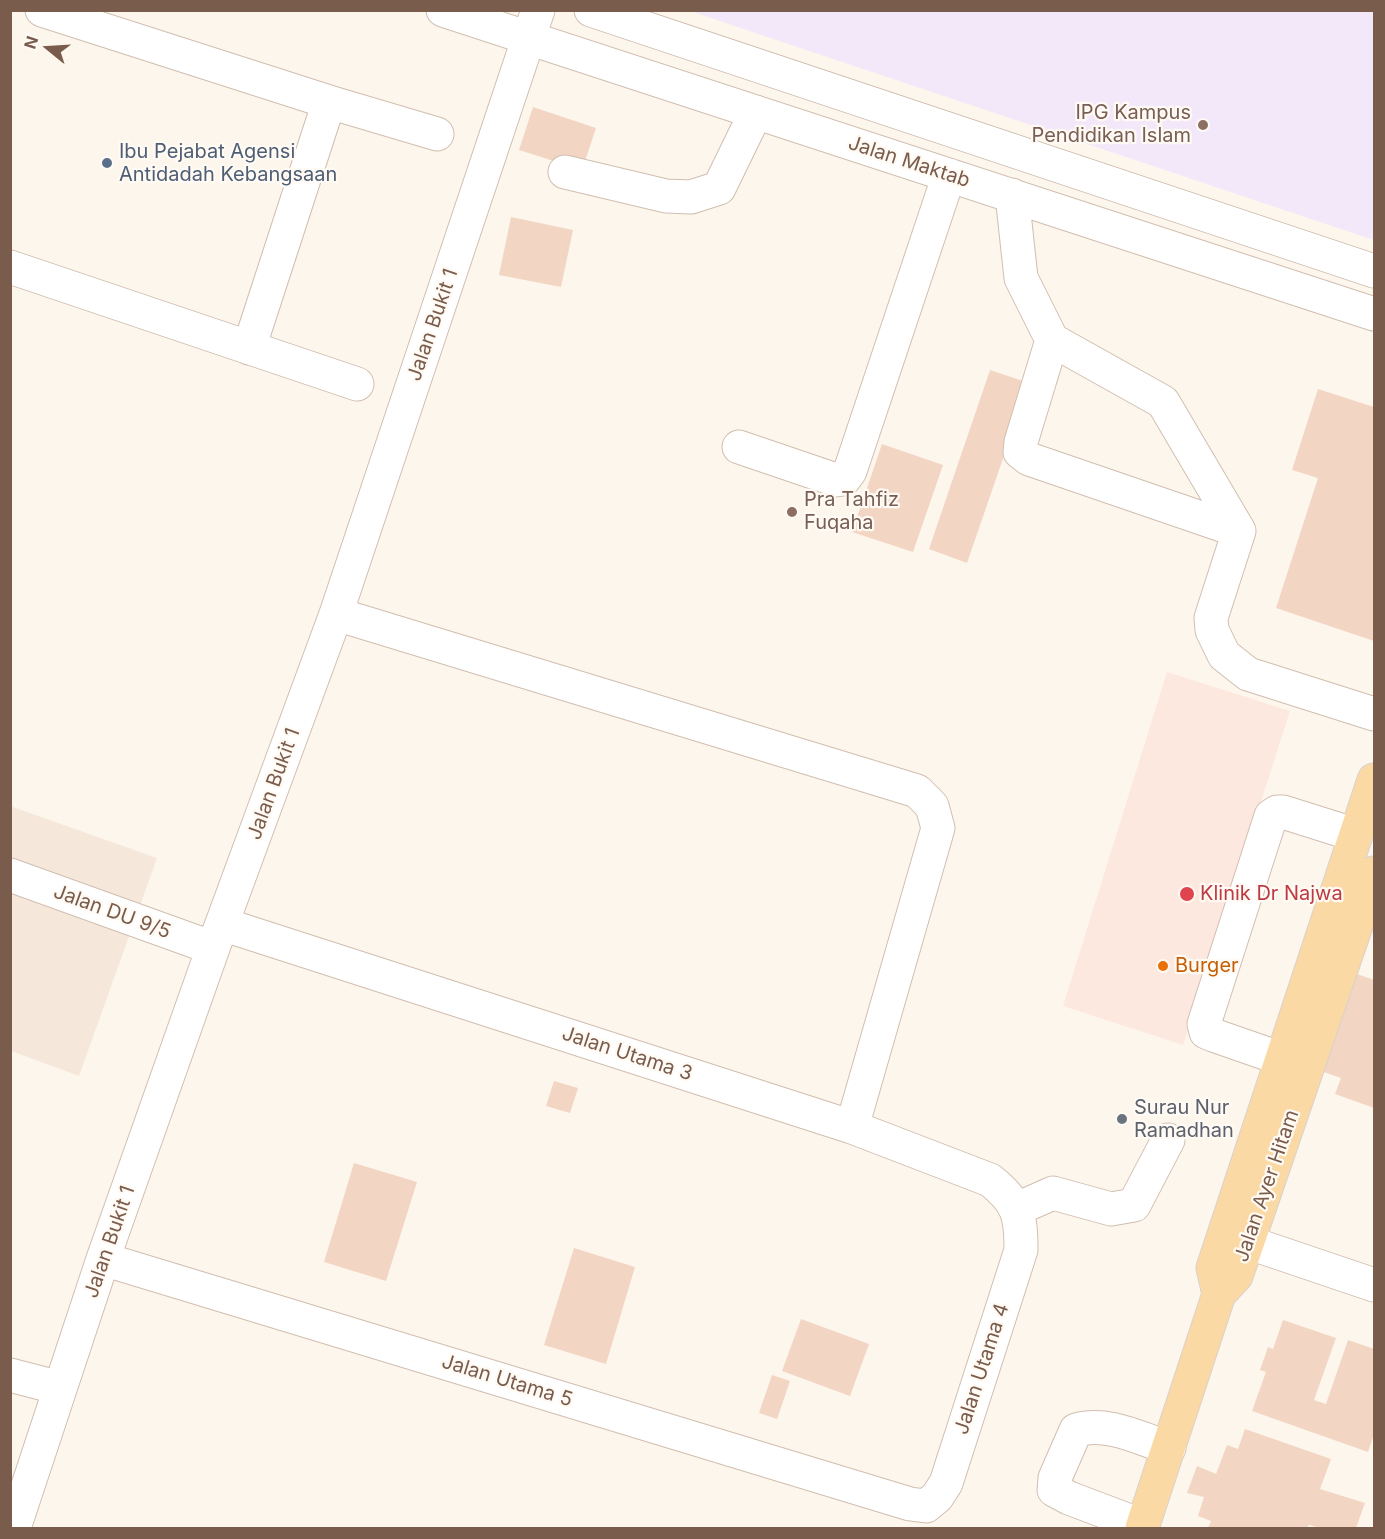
<!DOCTYPE html>
<html>
<head>
<meta charset="utf-8">
<style>
  body { margin:0 }
  #map { position:relative; width:1385px; height:1539px; overflow:hidden; background:#fdf6ec; font-family:Inter,sans-serif }
  canvas { display:block }
  .frame { position:absolute; inset:0; border:12px solid #7a5c4d; pointer-events:none }
  .north { position:absolute; left:18px; top:18px; width:60px; height:60px; -webkit-text-stroke:4px #fffaf3; paint-order:stroke; rotate:288deg; font-size:16px; font-weight:700; line-height:24px; text-align:center; color:#7a5c4d }
  .north::after { content:''; display:block; margin:auto; width:21px; height:27px; background:#7a5c4d; clip-path:polygon(50% 0,100% 100%,50% 72%,0 100%) }
</style>
</head>
<body>
<div id="map">
<canvas width="1385" height="1539"></canvas>
<div class="frame"></div>
<div class="north">N</div>
</div>
<script>
const context = document.querySelector('canvas').getContext('2d');
context.lineJoin = 'round';
function fill(path, color) { context.fillStyle = color; context.fill(path, 'evenodd'); }
function trace(path, color, width, dash) { context.strokeStyle = color; context.lineWidth = width; context.lineCap = dash ? 'butt' : 'round'; context.setLineDash(dash || []); context.stroke(path); }
function drawText(font, color, halo, rows, align = 'center') {
  context.font = font + ' Inter,sans-serif'; context.lineWidth = 4.5; context.setLineDash([]); context.textBaseline = 'middle'; context.strokeStyle = halo; context.fillStyle = color; for (const [text, x, y, turn = 0] of rows) {
    context.save(); context.translate(x, y); context.rotate((+turn || 0) * Math.PI / 180); context.textAlign = isNaN(turn) ? turn : align; if (halo) context.strokeText(text, 0, 0); context.fillText(text, 0, 0); context.restore();
  }
}
fill(new Path2D(`
  M10,806L157,858L79,1076L11,1051Z`), '#f5e8da');
fill(new Path2D(`
  M1167,672L1290,711L1183,1045L1063,1006Z`), '#fde8e0');
fill(new Path2D(`
  M690,11H1374V240Z`), '#f3e8fa');
fill(new Path2D(`
  M533,107L596,128L582,170L519,150Z
  M511,217L573,230L561,287L499,275Z
  M990,370L1029,383L967,563L929,549Z
  M1318,389L1374,407V641L1276,608L1318,478L1292,470Z
  M882,444L943,465L913,552L852,532Z
  M1357,974L1374,980V1108L1335,1094L1341,1078L1321,1071Z
  M554,1081L578,1088L570,1113L546,1106Z
  M354,1163L417,1182L386,1281L324,1262Z
  M574,1248L635,1267L606,1364L544,1345Z
  M801,1319L869,1344L850,1396L782,1371Z
  M1283,1320L1336,1338L1314,1400L1326,1404L1348,1340L1374,1349V1434L1368,1452L1252,1411L1266,1372L1260,1370L1268,1347L1273,1349Z
  M772,1375L790,1381L777,1419L759,1413Z
  M1245,1429L1331,1459L1320,1489L1365,1503L1356,1528H1321L1309,1525L1307,1528H1208L1211,1521L1198,1516L1204,1497L1187,1493L1197,1466L1216,1474L1227,1445L1238,1449Z`), '#f3d5c3');
const minor = new Path2D(`
  M42,10L329,102L437,134
  M443,10L1374,314
  M591,10L1374,271
  M565,172L666,196L691,197L719,188L756,112
  M1012,195L1021,278L1052,340L1163,402L1239,531L1211,618L1212,630L1224,655L1248,674L1374,714
  M10,267L357,384
  M1052,340L1021,442L1020,452L1029,459L1239,531
  M249,348L329,102
  M739,447L836,480L844,479L850,471L949,175
  M336,614L917,791L932,806L938,828L852,1127
  M10,875L213,948
  M1282,1059L1213,1035L1206,1032L1204,1024L1271,816L1277,812H1283L1356,835
  M1017,1209L1053,1193L1111,1209L1134,1205L1168,1140
  M1247,1242L1374,1285
  M103,1259L910,1504L926,1506L937,1497L946,1483L1021,1250C1021,1215 1018,1202 990,1180L852,1127L222,924
  M10,1375L60,1388
  M1143,1526L1069,1498L1054,1490L1055,1478L1076,1430C1107,1421 1139,1438 1169,1448
  M14,1528L103,1259L213,948L336,614L538,10`);
const major = new Path2D(`
  M1219,1294L1213,1268L1374,780
  M1142,1528L1219,1294L1236,1276L1374,873`);
trace(minor, '#d1beb0', 35);
trace(major, '#dad1cd', 35);
trace(minor, '#fff', 33);
trace(major, '#fbd9a5', 33);
for (const [x, y, r, color] of [
  [1203,125,6,"#8d6e63"],
  [107,163,6,"#5c6f8a"],
  [792,512,6,"#8d6e63"],
  [1187,894,8,"#e0444e"],
  [1163,966,6,"#e8710a"],
  [1122,1119,6,"#6b7280"]
]) { const dot = new Path2D(); dot.arc(x, y, r, 0, 2 * Math.PI); context.fillStyle = color; context.fill(dot); trace(dot, '#fffaf3', 2); }
drawText('20px', '#785e54', '#fffaf3', [
  ["IPG Kampus",1191,113],
  ["Pendidikan Islam",1191,136],
  ["Pra Tahfiz",804,500,"left"],
  ["Fuqaha",804,523,"left"]
], 'right');
drawText('20px', '#4e5e75', '#fffaf3', [
  ["Ibu Pejabat Agensi",119,152],
  ["Antidadah Kebangsaan",119,175]
], 'left');
drawText('20px', '#7a5c4d', '#fffaf3', [
  ["Jalan Maktab",909,162,18],
  ["Jalan Bukit 1",433,325,-71],
  ["Jalan Bukit 1",274,784,-70],
  ["Jalan DU 9/5",112,912,20],
  ["Jalan Utama 3",627,1054,18],
  ["Jalan Ayer Hitam",1267,1186,-71],
  ["Jalan Bukit 1",110,1242,-71],
  ["Jalan Utama 4",982,1369,-72],
  ["Jalan Utama 5",507,1381,17]
]);
drawText('20px', '#be3a42', '#fffaf3', [
  ["Klinik Dr Najwa",1200,894]
], 'left');
drawText('20px', '#c56008', '#fffaf3', [
  ["Burger",1175,966]
], 'left');
drawText('20px', '#5b616d', '#fffaf3', [
  ["Surau Nur",1134,1108],
  ["Ramadhan",1134,1131]
], 'left');
</script>
</body>
</html>
